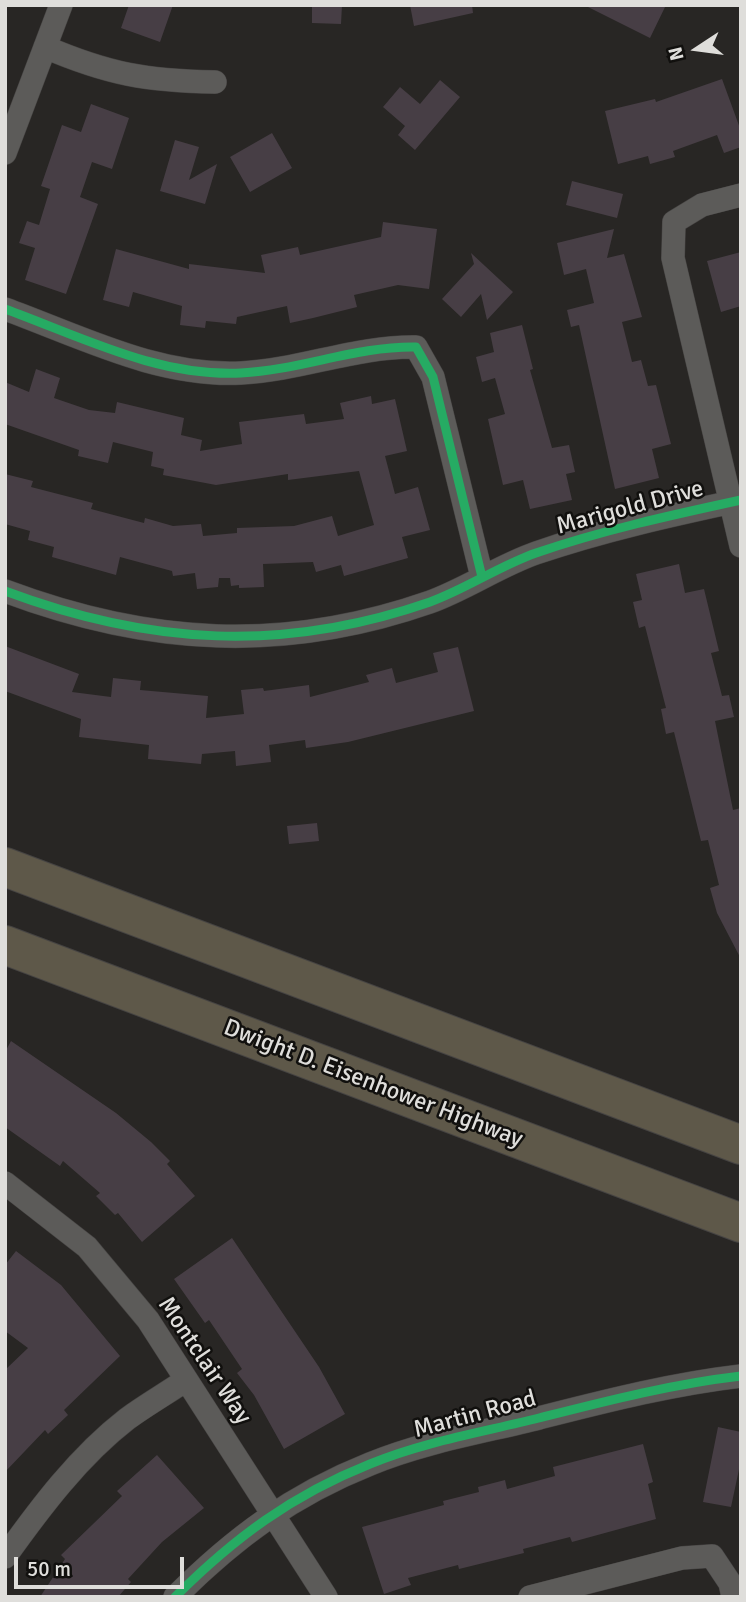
<!DOCTYPE html>
<html>
<head>
<meta charset="utf-8">
<style>
  body { margin:0 }
  #map { position:relative; width:746px; height:1602px; overflow:hidden; background:#282624; font-family:Signika,sans-serif }
  canvas { display:block }
  .frame { position:absolute; inset:0; border:7px solid #dfdedb; pointer-events:none }
  .north { position:absolute; left:662px; top:14px; width:70px; height:70px; -webkit-text-stroke:5px #11100e; paint-order:stroke; rotate:257deg; font-size:19px; font-weight:700; line-height:28px; text-align:center; color:#dfdedb }
  .north::after { content:''; display:block; margin:auto; width:24px; height:32px; background:#dfdedb; clip-path:polygon(50% 0,100% 100%,50% 72%,0 100%) }
  .scale { position:absolute; left:14px; top:1557px; width:170px; height:32px; box-sizing:border-box; border:4px solid #dfdedb; border-top:0; padding-left:9px; font-size:21px; line-height:24px; white-space:nowrap; color:#dfdedb; -webkit-text-stroke:5px #11100e; paint-order:stroke }
</style>
</head>
<body>
<div id="map">
<canvas width="746" height="1602"></canvas>
<div class="frame"></div>
<div class="north">N</div>
<div class="scale">50 m</div>
</div>
<script>
const context = document.querySelector('canvas').getContext('2d');
context.lineJoin = 'round';
function fill(path, color) { context.fillStyle = color; context.fill(path, 'evenodd'); }
function trace(path, color, width, dash) { context.strokeStyle = color; context.lineWidth = width; context.lineCap = dash ? 'butt' : 'round'; context.setLineDash(dash || []); context.stroke(path); }
function drawText(font, color, halo, rows, align = 'center') {
  context.font = font + ' Signika,sans-serif'; context.lineWidth = 5; context.setLineDash([]); context.textBaseline = 'middle'; context.strokeStyle = halo; context.fillStyle = color; for (const [text, x, y, turn = 0] of rows) {
    context.save(); context.translate(x, y); context.rotate((+turn || 0) * Math.PI / 180); context.textAlign = isNaN(turn) ? turn : align; if (halo) context.strokeText(text, 0, 0); context.fillText(text, 0, 0); context.restore();
  }
}
fill(new Path2D(`
  M129,5H173L160,42L121,28Z
  M312,5H342L341,24L312,23Z
  M410,5H472L473,13L414,26Z
  M584,5H666L650,38Z
  M722,79L741,131V147L724,153L717,135L673,151L675,157L650,164L648,156L618,164L605,111L655,99L656,102Z
  M440,80L460,97L415,150L398,135L405,126L383,107L400,87L420,104Z
  M91,104L129,118L112,169L92,162L80,197L98,204L66,294L25,280L35,248L19,243L27,221L39,225L50,189L41,186L62,125L81,132Z
  M272,133L292,168L250,192L230,157Z
  M175,140L199,147L189,180L217,164L205,204L160,191Z
  M572,181L623,194L617,218L566,205Z
  M383,222L437,229L429,289L398,285L354,295L357,307L313,318L290,323L287,306L237,317L236,324L206,321L205,328L180,325L182,306L133,292L129,307L103,300L116,249L189,269V264L265,273L261,255L298,247L300,255L381,237Z
  M614,229L607,258L624,254L642,317L622,322L632,362L641,360L648,386L656,385L671,444L652,449L659,478L615,489L579,325L571,327L567,310L594,303L586,269L564,275L557,243Z
  M741,252V306L721,312L707,261Z
  M471,253L513,292L487,320L481,294L461,317L442,299L474,264Z
  M522,325L533,369L530,370L552,448L569,445L575,472L566,474L572,500L530,509L523,480L503,485L488,419L505,414L495,378L482,382L476,357L494,352L490,333Z
  M36,369L60,378L54,398L89,410L115,413L117,402L184,418L181,435L202,440L200,451L242,444L239,422L304,414L306,424L344,419L340,403L371,396L372,404L395,399L407,451L385,456L395,494L418,487L430,530L402,537L408,558L344,576L341,565L316,572L313,562L263,564L264,587L239,588V585L231,586L230,578H219L218,587L197,589L195,573L173,576L172,571L120,557L116,575L52,557L54,547L28,540L30,531L5,524V474L33,481L31,487L93,503L91,509L144,523L145,518L173,526L201,524L203,536L237,533V528L294,526L332,516L338,536L374,525L359,471L288,480V474L216,485L163,475L164,469L151,466L153,452L113,442L108,463L78,456L79,450L5,424V382L29,392Z
  M679,564L685,593L704,589L719,651L711,653L722,696L729,695L734,717L715,721L733,810L741,808V959L717,913L710,888L719,885L708,840L701,841L674,732L666,734L661,709L666,708L645,626L639,628L633,602L642,600L636,574Z
  M5,646L79,674L72,692L111,697L113,678L141,681L140,690L208,696L206,718L244,714L241,690L263,688L264,691L309,685L310,697L369,682L366,675L392,668L396,683L438,672L433,653L458,647L474,711L348,742L306,748L305,740L269,745L271,762L236,766L235,751L202,754L201,764L148,759L149,745L79,737L81,719L5,691Z
  M317,823L319,841L289,844L287,826Z
  M11,1041L116,1113L151,1142L170,1161L167,1164L195,1196L142,1242L118,1213L115,1215L96,1196L100,1193L63,1161L60,1166L5,1127V1052Z
  M232,1238L319,1367L345,1414L284,1449L254,1395L237,1373L242,1369L209,1320L205,1323L174,1279Z
  M16,1251L61,1285L120,1356L64,1410L68,1415L48,1434L45,1430L5,1472V1370L28,1348L5,1331V1265Z
  M718,1427L741,1432V1460L731,1507L703,1502Z
  M643,1444L653,1482L648,1484L656,1519L572,1542L570,1537L523,1549L524,1553L459,1569L458,1565L408,1578L411,1585L384,1594L362,1527L444,1505L443,1501L479,1492L478,1487L505,1480L507,1489L555,1476L553,1467Z
  M157,1455L204,1508L162,1542L128,1579L131,1582L118,1597H40L65,1559L61,1555L122,1496L117,1491Z`), '#473e45');
const minor = new Path2D(`
  M45,47C108,74 147,81 215,82
  M5,153L61,5
  M741,195L702,205L674,222L673,258L741,546
  M5,309C82,337 158,377 241,373C301,370 356,346 416,347L433,377L482,577
  M5,591C149,645 284,653 430,602C466,589 499,566 536,553C603,530 672,515 741,500
  M5,1183L87,1247L148,1320L326,1597
  M5,1557C40,1508 79,1456 127,1419C146,1405 167,1393 186,1380
  M175,1597C234,1538 292,1495 370,1464C423,1442 483,1432 539,1418C606,1401 672,1384 741,1376
  M530,1597L682,1558L712,1556L730,1583L733,1597`);
const motorway = new Path2D(`
  M5,867L741,1145
  M5,945L741,1223`);
trace(minor, '#464443', 24);
trace(motorway, '#464443', 40);
trace(minor, '#5c5b59', 23);
trace(motorway, '#5e5849', 38);
trace(new Path2D(`
  M5,309C82,337 158,377 241,373C301,370 356,346 416,347L433,377L482,577
  M5,591C149,645 284,653 430,602C466,589 499,566 536,553C603,530 672,515 741,500
  M175,1597C234,1538 292,1495 370,1464C423,1442 483,1432 539,1418C606,1401 672,1384 741,1376`), '#26ab63', 9);
drawText('24px', '#dfdedb', '#11100e', [
  ["Marigold Drive",630,508,-15],
  ["Dwight D. Eisenhower Highway",373,1084,21],
  ["Montclair Way",204,1361,56],
  ["Martin Road",475,1415,-15]
]);
</script>
</body>
</html>
